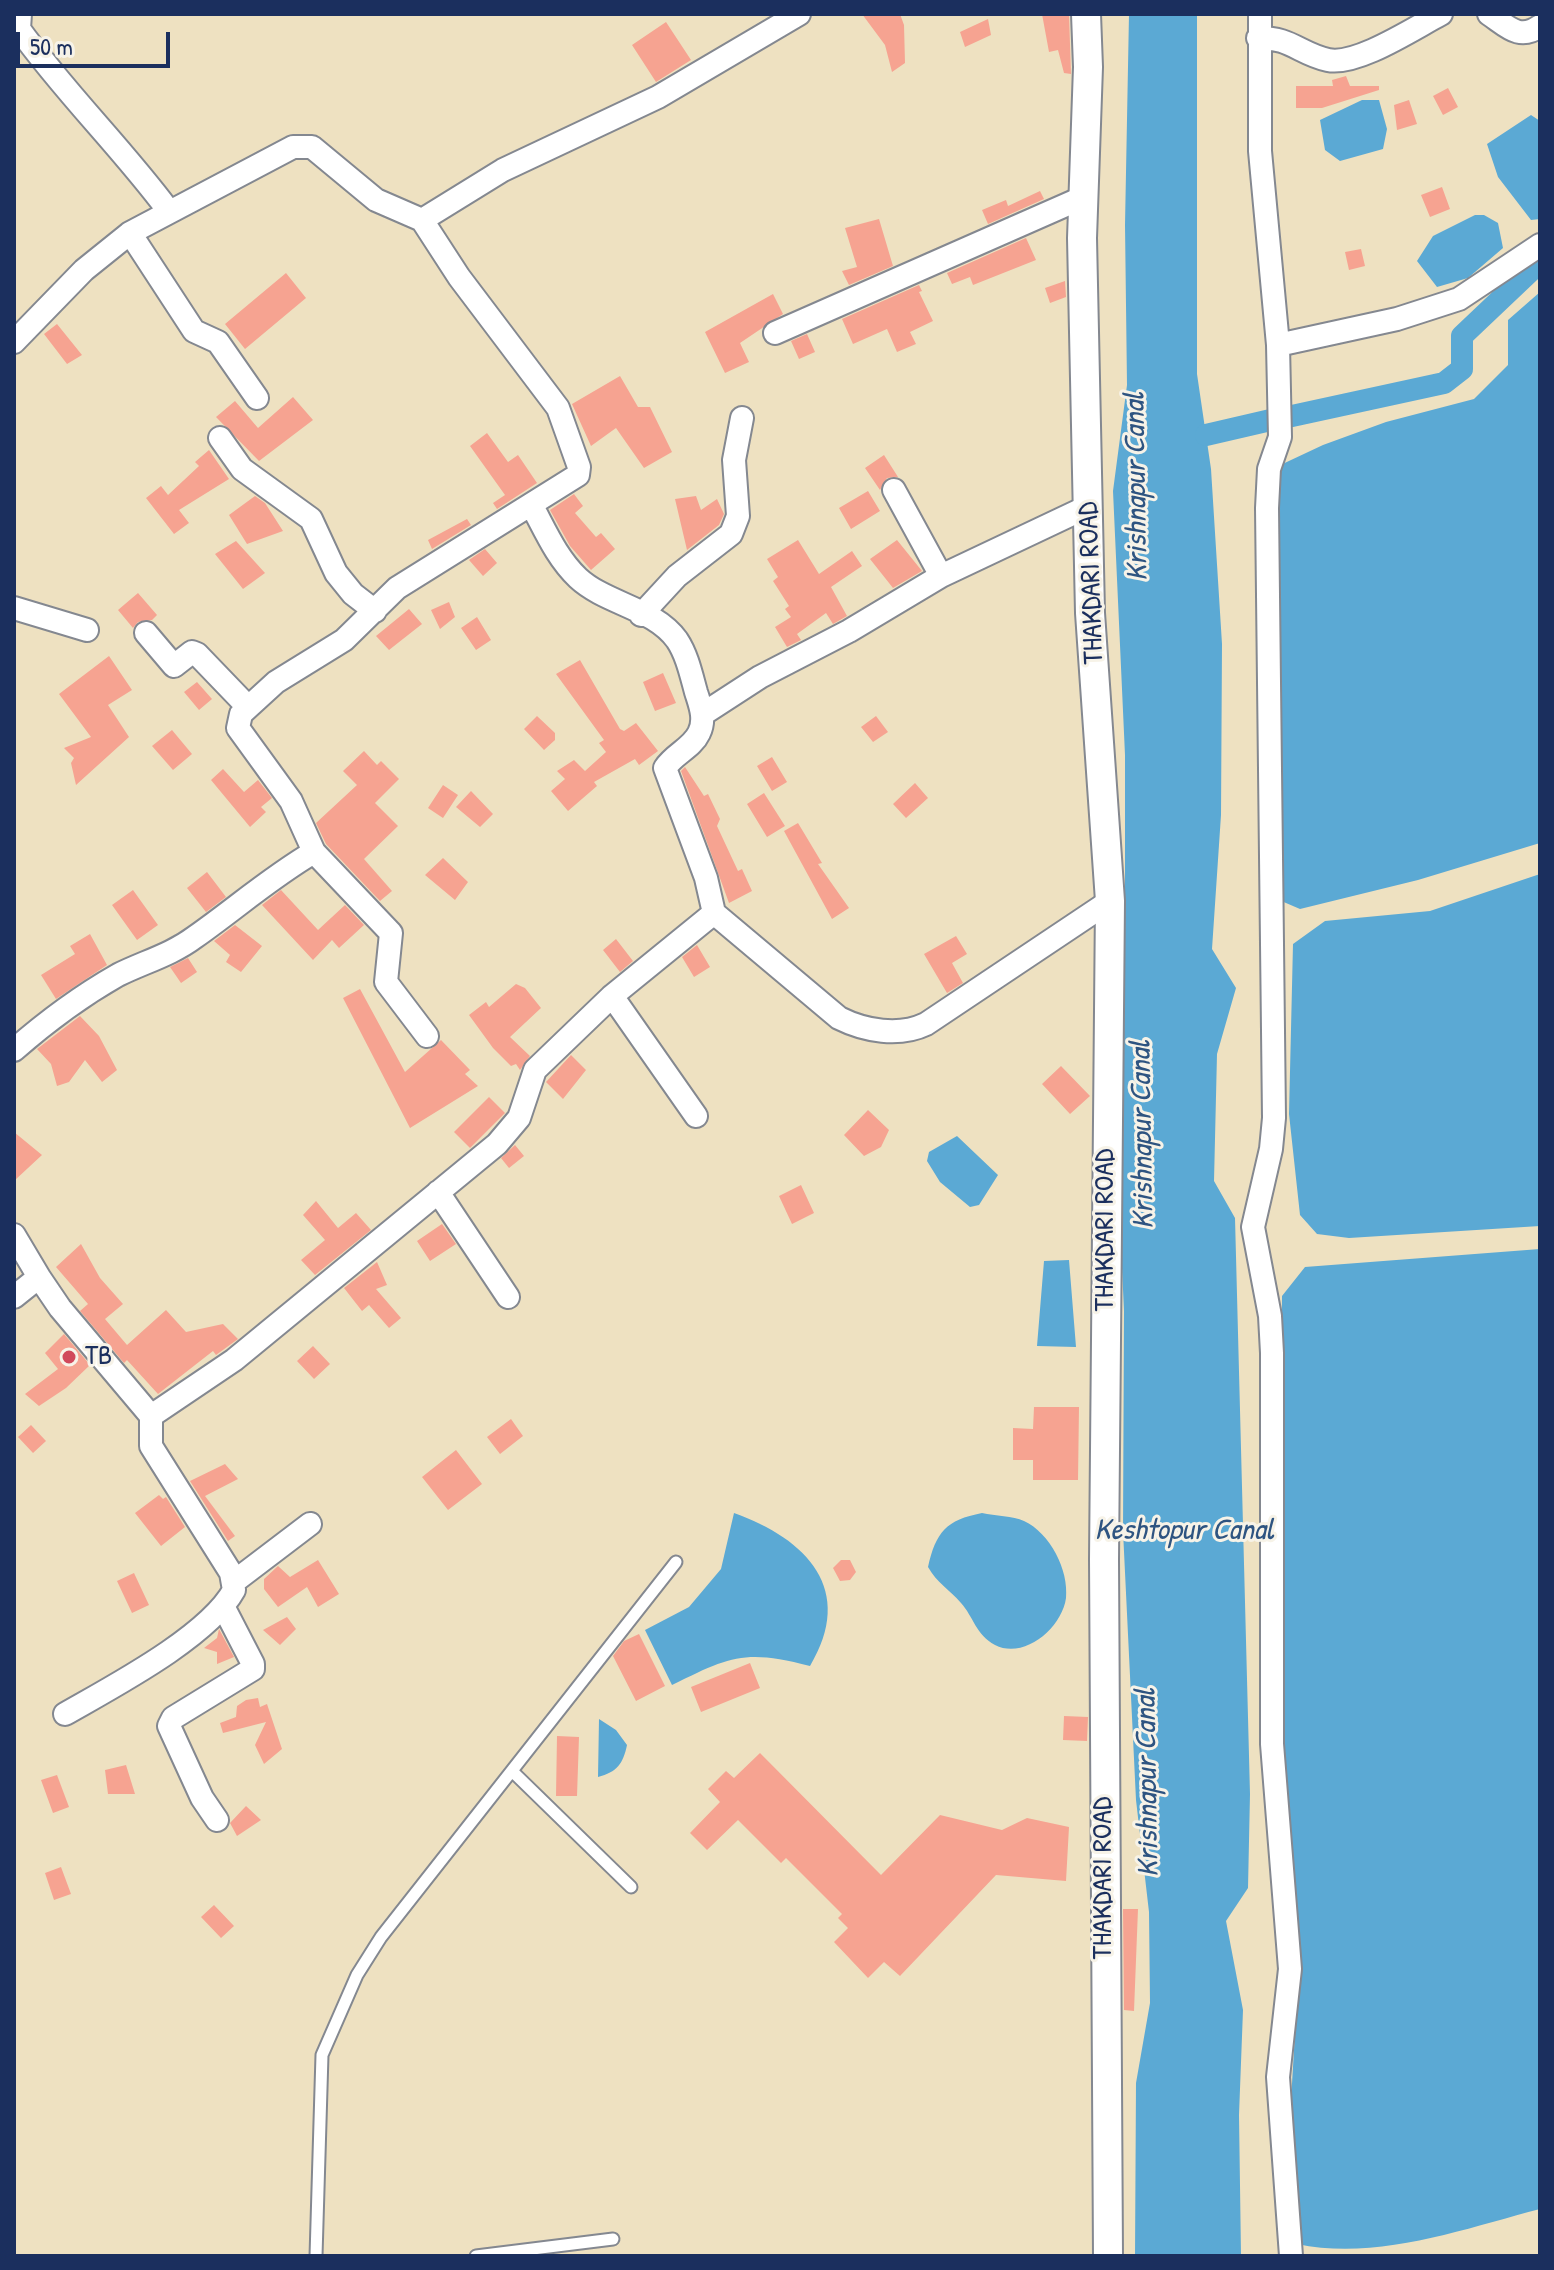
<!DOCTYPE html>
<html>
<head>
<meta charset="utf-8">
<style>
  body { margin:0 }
  #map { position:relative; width:1554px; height:2270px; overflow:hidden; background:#eee1c1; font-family:"Patrick Hand",sans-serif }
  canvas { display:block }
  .frame { position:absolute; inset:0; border:16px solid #1b2f5e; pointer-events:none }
  .scale { position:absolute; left:16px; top:32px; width:154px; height:36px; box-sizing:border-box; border:4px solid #1b2f5e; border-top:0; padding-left:10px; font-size:24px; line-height:28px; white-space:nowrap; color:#1b2f5e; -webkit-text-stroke:6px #f7f3e8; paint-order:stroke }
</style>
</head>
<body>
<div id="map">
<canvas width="1554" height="2270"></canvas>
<div class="frame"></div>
<div class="scale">50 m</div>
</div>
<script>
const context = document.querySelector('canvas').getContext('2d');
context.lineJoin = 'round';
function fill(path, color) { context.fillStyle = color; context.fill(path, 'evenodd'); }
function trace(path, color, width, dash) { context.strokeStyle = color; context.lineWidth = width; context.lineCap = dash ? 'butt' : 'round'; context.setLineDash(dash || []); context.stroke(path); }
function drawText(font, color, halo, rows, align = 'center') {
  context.font = font + ' "Patrick Hand",sans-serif'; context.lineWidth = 6; context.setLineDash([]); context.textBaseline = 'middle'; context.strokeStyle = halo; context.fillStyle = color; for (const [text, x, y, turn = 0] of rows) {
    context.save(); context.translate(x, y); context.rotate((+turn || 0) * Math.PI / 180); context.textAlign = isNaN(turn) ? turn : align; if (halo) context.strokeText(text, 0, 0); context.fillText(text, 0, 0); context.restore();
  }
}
fill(new Path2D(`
  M1129,14H1197V374L1211,469L1222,644L1221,815L1212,949L1236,988L1217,1054L1214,1181L1235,1218L1250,1794L1248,1888L1226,1921L1243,2010L1239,2115L1241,2256H1135L1136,2083L1150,2003L1149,1912L1136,1800L1123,1531L1124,1311L1114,1096L1125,952V755L1113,491L1127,385L1125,225Z
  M1362,100H1379L1387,129L1383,149L1340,161L1325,150L1320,120Z
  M1531,115L1540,121V219L1531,220L1498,177L1487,144Z
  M1475,215H1484L1498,223L1503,248L1468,278L1437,287L1417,261L1433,236Z
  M1540,292V843L1418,880L1300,909L1279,900L1274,468L1323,445L1386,422L1474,399L1508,365V320Z
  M1540,874V1226L1349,1238L1317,1234L1300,1215L1289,1114L1293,944L1325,921L1430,911Z
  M957,1136L998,1175L979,1205L970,1207L940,1182L927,1161L929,1152Z
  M1540,1249V2209C1463,2229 1377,2261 1297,2244L1288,2150L1296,2017L1278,1689L1282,1296L1305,1267Z
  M1069,1260L1076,1347L1037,1346L1044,1261Z
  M734,1513C807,1539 856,1590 810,1666C746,1649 730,1656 672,1685L645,1630L689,1607L721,1569Z
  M982,1513C995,1516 1013,1516 1024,1521C1050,1533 1069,1570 1066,1598C1062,1628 1024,1660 995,1645C976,1635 973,1616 961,1603C949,1589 937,1583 928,1567C936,1532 946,1520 982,1513Z
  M599,1719L616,1730L627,1745C623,1764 617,1772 598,1777Z`), '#5ba9d4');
trace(new Path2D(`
  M1292,416L1444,383L1462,369V336L1540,262
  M1206,435L1275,419`), '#5ba9d4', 22);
fill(new Path2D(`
  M862,14H900L904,25L905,63L892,72L885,45Z
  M1042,14H1069L1071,74L1064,73L1058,50L1049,52Z
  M988,19L991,35L965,47L960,32Z
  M666,22L691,60L656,82L632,45Z
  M1346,76L1350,86H1379V90L1322,108H1296V86H1333L1332,80Z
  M1448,88L1458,107L1443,115L1433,96Z
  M1409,100L1417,124L1397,130L1394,105Z
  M1442,187L1450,209L1430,217L1421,195Z
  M1040,191L1044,199L988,224L982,210L1006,200L1008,206Z
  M879,219L893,266L849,285L842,271L857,267L845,228Z
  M1026,238L1036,260L973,285L970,277L952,284L947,273Z
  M1361,249L1365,266L1349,270L1345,252Z
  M286,273L306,298L245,349L225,324Z
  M1065,281L1066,297L1050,303L1045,288Z
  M919,285L922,291L919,292L933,321L910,332L916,344L897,352L887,329L853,344L842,319Z
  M773,294L783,314L740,343L749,362L725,373L705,332Z
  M57,324L82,355L67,364L44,334Z
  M807,334L815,352L799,359L791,341Z
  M620,376L638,407H650L672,452L644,468L616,428L591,446L572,404Z
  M293,397L313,420L259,461L216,417L235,401L258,428Z
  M487,433L508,462L518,455L537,483L497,509L493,503L505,495L470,446Z
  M209,450L229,479L179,510L189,523L174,534L146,498L161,486L168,495L199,466L195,462Z
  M884,455L898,477L887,478L880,490L865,468Z
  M868,491L880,511L851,529L839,508Z
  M574,494L583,506L575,513L596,537L601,533L615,549L591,570L570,546L550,510Z
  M255,496L265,503L283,531L247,544L229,515Z
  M696,496L701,510L717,499L724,514L719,525L687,550L675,499Z
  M467,519L471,525L432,549L428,540Z
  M798,540L819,574L852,551L862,566L831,587L847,616L833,624L826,613L797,634L801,640L787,647L775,627L791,617L785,609L789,606L773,581L778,577L767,559Z
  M897,540L922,571L893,588L870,559Z
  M236,541L265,573L243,589L215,554Z
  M485,549L497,563L483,576L469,560Z
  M138,593L157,615L152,620L138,622L133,628L118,610Z
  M449,602L455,617L440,629L431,610Z
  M409,609L422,624L389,650L376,636Z
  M477,617L491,640L476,650L461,628Z
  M109,656L132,690L108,705L129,737L76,785L71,763L74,758L64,748L91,737L59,694Z
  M580,660L620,729L624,731L636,723L658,751L639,765L635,759L594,782L597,786L568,811L551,791L565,779L557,771L574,760L585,771L606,752L599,743L604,740L556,674Z
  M663,673L676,703L655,711L643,682Z
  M197,682L212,699L199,710L184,692Z
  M537,716L555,733V740L544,750L524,729Z
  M876,716L888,732L873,742L861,727Z
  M172,730L192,754L173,770L152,746Z
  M364,751L377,765L381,761L399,779L375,803L398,826L364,859L392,891L380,901L326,844L316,823L357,785L343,771Z
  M772,757L787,782L772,791L757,766Z
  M685,767L704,796L708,794L720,819L717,826L738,871L742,869L752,891L729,903L681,771Z
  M223,769L244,792L258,780L272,798L261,807L266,812L250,827L211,780Z
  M915,783L928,798L906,818L893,804Z
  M443,785L458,795L443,818L428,808Z
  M471,791L493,814L480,827L456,807Z
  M764,793L785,826L767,837L747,804Z
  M798,823L822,863L818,864L849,908L832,919L784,831Z
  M443,858L468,882L455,900L425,875Z
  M207,872L226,897L206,912L187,888Z
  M133,890L158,925L137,940L112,905Z
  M281,890L318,930L345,905L364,925L339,948L332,940L313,960L262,905Z
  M235,925L262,946L241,972L226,962L230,955L214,941Z
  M90,934L107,965L56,999L41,975L75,954L70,946Z
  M956,936L967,954L952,963L963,983L947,993L924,954Z
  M616,939L633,961L620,972L603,950Z
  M697,945L710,967L694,977L682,957Z
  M188,958L197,972L181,983L170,967Z
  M516,984L525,988L541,1008L510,1037L530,1056L520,1070L516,1064L511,1066L493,1048L469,1015L486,1002L489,1007Z
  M360,989L405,1072L441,1040L470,1070L465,1074L478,1086L410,1128L343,998Z
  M80,1016L99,1036L117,1070L102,1082L85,1060L69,1082L57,1086L51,1064L37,1049Z
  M571,1055L586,1070L563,1099L546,1082Z
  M1061,1066L1090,1096L1070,1114L1042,1084Z
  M489,1097L505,1113L470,1148L454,1132Z
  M868,1110L889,1130L881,1147L864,1156L844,1135Z
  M14,1132L42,1155L14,1181Z
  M515,1145L524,1156L509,1168L501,1158Z
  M801,1185L814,1213L792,1224L779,1196Z
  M316,1201L338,1228L356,1213L371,1230L315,1275L301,1260L325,1240L303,1215Z
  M442,1224L456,1244L430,1261L417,1241Z
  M81,1244L100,1278L123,1304L105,1319L127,1345L166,1310L186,1332L223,1324L238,1339L216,1355L213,1351L158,1394L127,1360L124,1363L80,1311L88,1304L56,1267Z
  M377,1262L387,1285L376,1289L401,1318L389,1328L369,1305L362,1311L344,1288Z
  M64,1334L90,1365L66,1388L39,1406L25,1394L58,1369L45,1353Z
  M313,1346L330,1364L314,1379L297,1361Z
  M1034,1407H1079L1078,1480H1033V1460H1013V1428L1033,1429Z
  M511,1419L523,1436L500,1454L487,1437Z
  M31,1425L46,1441L33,1453L18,1437Z
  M456,1450L482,1484L448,1510L422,1477Z
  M225,1464L238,1479L205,1496L235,1536L228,1541L190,1481Z
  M159,1495L163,1499L166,1497L185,1527L161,1546L135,1513Z
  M318,1560L339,1594L318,1607L307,1587L278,1607L264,1589V1579L278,1566L290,1577Z
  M841,1560H850L856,1572L850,1580L840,1581L833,1568Z
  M134,1573L149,1605L132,1613L117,1581Z
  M287,1617L296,1629L280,1645L263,1630Z
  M219,1629L234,1657L217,1664V1652L204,1648L217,1638Z
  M639,1634L665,1686L636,1701L613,1656L624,1641Z
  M750,1663L760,1688L701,1712L691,1687Z
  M258,1698L260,1707L267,1704L282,1749L264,1764L255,1745L266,1722L223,1733L220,1723L236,1717L237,1706L246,1700Z
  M1064,1716L1088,1717L1087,1741L1063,1740Z
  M557,1736L579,1737L577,1796H556Z
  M760,1753L881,1875L940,1815L1002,1830L1027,1818L1069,1827L1066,1881L996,1875L900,1976L884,1962L868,1978L834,1942L848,1928L838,1918L842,1914L786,1858L781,1863L738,1820L707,1850L690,1833L720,1802L708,1789L726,1771L734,1778Z
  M126,1765L135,1794H108L105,1770Z
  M57,1775L69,1807L53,1813L41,1780Z
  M246,1806L261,1820L237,1836L230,1823Z
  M61,1867L71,1894L54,1900L45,1873Z
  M214,1905L234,1926L221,1938L201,1917Z
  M1123,1909H1138L1134,2011L1124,2010Z`), '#f6a391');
const service = new Path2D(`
  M512,1771L631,1887
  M316,2256L322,2055L357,1975L381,1937L676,1562
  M476,2256L613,2239`);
const minor = new Path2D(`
  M20,14L19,29C65,93 121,147 168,210
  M1260,14V151L1278,345L1280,437L1269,469L1267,508L1274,1118L1271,1149L1253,1227L1270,1316L1272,1353V1744L1290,1969L1278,2077L1291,2256
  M1489,14C1507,26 1519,41 1540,26
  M1258,38C1290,37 1300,54 1328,60C1357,66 1414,28 1441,14
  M130,233L194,331L218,342L257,398
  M775,333L1084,197
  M14,342L84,270L130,233L293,147H312L376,200L422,220
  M1278,345L1397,319L1459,299L1540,245
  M220,438L242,469L311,519L336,573L353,594L375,611
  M894,490L941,576
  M14,608L87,630
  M641,615L677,576L731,534L738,516L734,460L742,418
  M146,633L174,666L192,652L197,654L248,707
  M703,714L760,677L849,631L941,576L1089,506
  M314,852L391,933L386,982L427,1036
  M714,913L839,1018C865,1031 899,1037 926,1024L1110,901
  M612,996L696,1116
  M14,1050C46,1022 81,996 118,975C144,962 171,955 195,937C235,909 271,877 314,852L291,801L238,728L241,714L276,682L344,640L397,588L578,475L579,467L558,408L459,277L422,220L503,170L658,97L799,14
  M438,1192L508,1297
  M14,1235L39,1277L14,1297
  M39,1277L60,1308L151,1416L234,1360L497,1144L519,1118L535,1070L612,996L714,913L706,878L665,768C674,754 692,748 699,733C706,719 700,705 696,692C691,674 687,655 677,640C654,608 606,604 578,578C557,558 546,532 532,506
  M235,1581L310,1524
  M65,1714C112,1687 208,1637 234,1590L231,1573L151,1446V1416
  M217,1820L202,1798L169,1726L173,1718L253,1669V1664L223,1606`);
const tertiary = new Path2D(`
  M1086,14L1088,67L1082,238L1090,613L1110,901L1104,1559L1108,2256`);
trace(service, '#848890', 15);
trace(minor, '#848890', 26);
trace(tertiary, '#848890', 32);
trace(service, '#fff', 11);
trace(minor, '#fff', 22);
trace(tertiary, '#fff', 28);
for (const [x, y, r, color] of [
  [69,1357,8,"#d1495b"]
]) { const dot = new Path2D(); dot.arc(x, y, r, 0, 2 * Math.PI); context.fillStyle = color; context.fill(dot); trace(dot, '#f7f3e8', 3); }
drawText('28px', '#1b2f5e', '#f7f3e8', [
  ["THAKDARI ROAD",1092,583,-92],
  ["THAKDARI ROAD",1106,1230,-90],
  ["THAKDARI ROAD",1104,1878,-90]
]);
drawText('28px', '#1b2f5e', '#f7f3e8', [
  ["TB",85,1357]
], 'left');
drawText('italic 30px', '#2e5481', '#f7f3e8', [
  ["Krishnapur Canal",1137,487,-91],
  ["Krishnapur Canal",1143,1135,-91],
  ["Keshtopur Canal",1184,1531],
  ["Krishnapur Canal",1148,1783,-91]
]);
</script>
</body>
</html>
